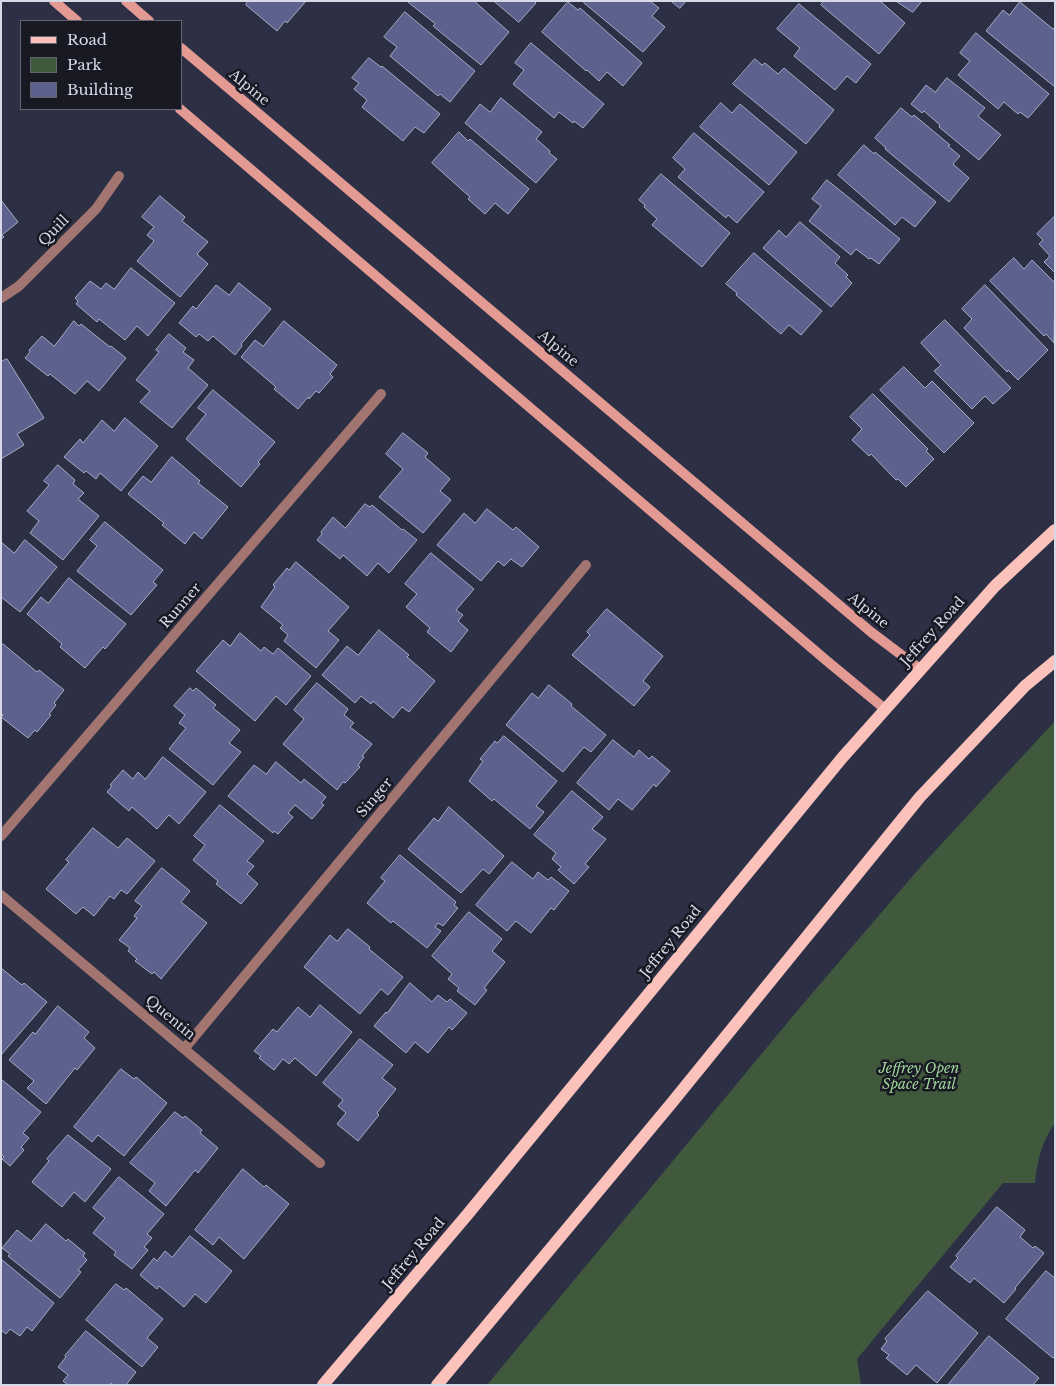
<!DOCTYPE html>
<html>
<head>
<meta charset="utf-8">
<style>
  body { margin:0 }
  #map { position:relative; width:1056px; height:1386px; overflow:hidden; background:#2d3045; font-family:"Libre Baskerville",serif }
  canvas { display:block }
  .frame { position:absolute; inset:0; border:2px solid #d7d9e7; pointer-events:none }
  .legend { position:absolute; left:20px; top:20px; width:162px; height:90px; box-sizing:border-box; background:#181923; border:1px solid #646671; margin:0; padding:6px 9px; list-style:none; font-size:15px; color:#d7d9e7 }
  .legend li { display:flex; align-items:center; gap:10px; height:25px }
  .legend b { width:25px; border:1px solid #646671 }
</style>
</head>
<body>
<div id="map">
<canvas width="1056" height="1386"></canvas>
<div class="frame"></div>
<ul class="legend">
<li><b style="height:6px;background:#fbc2bc"></b>Road</li>
<li><b style="height:14px;background:#40593d"></b>Park</li>
<li><b style="height:14px;background:#5c628d"></b>Building</li>
</ul>
</div>
<script>
const context = document.querySelector('canvas').getContext('2d');
context.lineJoin = 'round';
function fill(path, color) { context.fillStyle = color; context.fill(path, 'evenodd'); }
function trace(path, color, width, dash) { context.strokeStyle = color; context.lineWidth = width; context.lineCap = dash ? 'butt' : 'round'; context.setLineDash(dash || []); context.stroke(path); }
function drawText(font, color, halo, rows, align = 'center') {
  context.font = font + ' "Libre Baskerville",serif'; context.lineWidth = 5; context.setLineDash([]); context.textBaseline = 'middle'; context.strokeStyle = halo; context.fillStyle = color; for (const [text, x, y, turn = 0] of rows) {
    context.save(); context.translate(x, y); context.rotate((+turn || 0) * Math.PI / 180); context.textAlign = isNaN(turn) ? turn : align; if (halo) context.strokeText(text, 0, 0); context.fillText(text, 0, 0); context.restore();
  }
}
fill(new Path2D(`
  M1055,721V1123C1042,1141 1037,1161 1035,1183H1003L857,1359L861,1385H487L803,1004L923,864Z`), '#40593d');
const building = new Path2D(`
  M248,1H306L287,23L285,21L277,31L246,5Z
  M407,1H474L509,32L481,65L433,26L435,24Z
  M494,1H534L536,3L519,22Z
  M585,1H650L659,8L652,16L665,27L643,52L584,3Z
  M671,1H686L680,8Z
  M824,1H880L905,23L879,54L821,5Z
  M896,1H922L913,12Z
  M568,2L578,10L580,8L642,63L623,86L607,72L599,81L587,70L586,71L542,32Z
  M1020,2L1053,29L1055,27V87L986,31L1003,10L1009,15Z
  M799,4L871,64L856,83L847,76L835,90L794,56L800,48L777,29Z
  M405,12L475,71L450,102L440,94L438,96L390,56L397,47L384,37Z
  M976,33L1049,94L1028,118L1020,112L1018,114L1004,102L998,109L958,75L970,61L960,53Z
  M531,43L604,104L583,128L574,121L573,123L559,112L554,118L513,84L524,70L515,63Z
  M369,58L381,67L382,66L440,114L424,133L415,127L403,141L362,107L367,100L354,89L359,83L352,78Z
  M755,59L762,65L765,63L778,74L784,68L834,110L806,144L733,84Z
  M947,78L985,108L978,116L1001,135L979,160L939,127L940,125L924,111L922,113L911,104L926,85L935,92Z
  M501,98L542,132L536,139L550,151L549,153L557,159L536,183L465,123L480,104L490,112Z
  M721,103L732,113L740,104L797,152L769,185L700,127Z
  M901,108L912,117L914,115L950,145L948,146L960,156L953,164L969,178L949,202L885,149L886,148L875,138Z
  M459,132L468,141L470,139L529,189L508,214L495,203L485,214L468,199L470,197L432,163Z
  M694,133L764,192L737,223L728,215L726,218L678,177L685,169L673,158Z
  M864,145L874,154L875,152L936,202L915,227L902,217L895,225L838,175Z
  M661,174L730,233L702,267L652,225L657,219L644,207L645,205L639,200Z
  M827,180L900,239L879,264L871,258L869,259L856,249L851,255L809,221L821,206L812,199Z
  M160,196L185,217L182,221L208,242L197,254L208,264L180,297L137,261L154,241L147,235L154,227L142,217Z
  M1,200L18,222L2,235L4,237L1,239Z
  M1055,216V273L1044,262L1050,256L1039,244L1043,240L1037,234Z
  M800,222L840,257L835,263L848,275L846,277L852,283L831,307L763,248L779,230L786,237Z
  M754,253L822,311L801,335L789,325L781,334L736,295L737,293L726,284Z
  M1014,258L1024,269L1032,260L1055,283L1054,343L1046,334L1044,336L990,281Z
  M131,268L175,303L148,336L137,326L125,340L99,319L97,322L76,304L78,301L75,298L90,281L101,289L106,283L114,289Z
  M239,283L271,309L241,344L242,346L235,355L213,336L208,341L199,334L196,337L179,323L193,306L196,309L216,285L229,295Z
  M985,285L1048,350L1018,380L1008,370L1007,372L964,328L972,319L962,309Z
  M945,320L1011,388L993,404L985,396L972,409L934,371L941,365L921,343Z
  M74,321L79,326L81,324L110,347L111,346L126,358L99,391L87,381L75,394L50,374L48,376L25,358L30,352L29,350L42,336L54,346Z
  M284,321L337,365L330,374L333,377L319,393L316,391L309,399L308,397L298,409L274,389L276,387L241,357L255,340L263,346Z
  M169,334L186,348L183,352L194,360L188,368L208,385L172,428L140,402L150,391L136,380L159,352L156,350Z
  M7,359L44,418L17,434L24,445L1,459V362Z
  M904,367L925,388L932,381L974,423L944,453L880,390Z
  M213,390L275,442L258,462L260,464L241,487L186,439L206,414L198,408Z
  M873,394L928,449L926,451L934,459L906,487L898,479L896,480L871,454L869,456L852,440L862,429L850,417Z
  M125,418L158,446L121,491L100,473L96,479L86,471L84,473L64,457L80,439L83,443L102,420L114,431Z
  M403,433L428,453L425,457L450,479L440,491L451,500L423,533L379,497L403,469L386,454Z
  M172,457L200,481L198,483L228,507L202,539L194,532L185,544L162,525L164,523L128,494L143,476L151,482Z
  M58,465L75,480L73,484L84,493L78,499L99,516L63,560L30,533L39,521L27,511L49,485L44,481Z
  M365,504L370,507L372,505L402,530L403,529L417,540L389,573L378,563L367,576L343,555L340,559L317,540L322,534L321,532L333,517L345,528Z
  M487,509L513,530L516,527L539,547L522,567L511,559L504,566L498,561L481,581L437,545L464,513L475,523Z
  M105,522L163,570L153,582L157,585L131,615L77,571L97,546L90,540Z
  M25,540L57,567L20,612L1,597V542L14,553Z
  M431,553L474,589L456,610L463,615L458,621L468,630L451,652L427,632L430,628L406,607L417,594L405,584Z
  M296,562L349,607L328,631L339,640L316,668L284,641L288,635L280,628L283,625L261,607L275,587L273,585L287,568L289,570Z
  M69,578L126,624L105,649L103,647L85,668L60,647L62,644L27,614L41,597L48,603Z
  M607,609L663,656L643,681L650,687L634,706L572,655L590,635L587,632Z
  M379,630L409,655L407,657L435,681L409,712L402,707L393,718L373,701L371,704L361,696L355,703L322,675L347,646L358,655Z
  M240,633L261,651L264,647L273,654L278,648L311,676L286,705L276,696L255,721L196,671L223,640L230,646Z
  M3,644L37,672L39,670L64,690L54,703L56,705L49,714L51,715L37,732L35,730L28,738L1,717L3,715L1,713V646Z
  M317,683L348,709L344,715L354,723L350,727L372,744L362,756L364,757L358,765L360,767L345,783L343,782L337,790L283,744L304,719L294,710Z
  M549,685L572,704L571,706L606,735L591,752L584,747L563,772L506,725L532,693L538,698Z
  M190,688L193,691L196,688L216,705L213,708L240,730L229,743L241,752L213,785L169,749L186,728L179,723L185,715L174,706Z
  M504,736L557,781L536,806L544,812L530,829L494,799L492,801L469,781L483,761L480,759L495,741L497,743Z
  M613,740L634,757L639,750L649,759L652,756L670,771L656,787L654,784L632,810L618,799L609,810L577,783Z
  M163,757L206,792L179,824L169,815L157,829L132,807L129,811L107,792L112,786L110,785L123,770L133,779L138,772L145,779Z
  M276,762L301,783L304,779L326,797L321,803L324,805L312,819L295,805L288,813L293,817L278,834L274,831L273,833L228,796L254,765L266,774Z
  M572,791L603,817L592,829L606,839L585,864L589,867L574,884L558,870L561,867L552,859L556,853L534,835Z
  M220,805L264,841L247,861L254,866L247,874L258,884L241,904L216,884L218,881L193,860L205,845L194,836Z
  M449,807L504,856L489,874L483,869L461,893L408,849L434,818L438,821Z
  M93,828L118,848L127,838L155,861L127,894L121,890L114,899L110,896L94,916L83,907L76,914L46,889L69,862L66,860Z
  M400,855L456,902L454,905L458,908L443,926L438,923L435,927L441,931L427,948L393,921L391,923L367,903L385,881L381,878Z
  M512,862L533,879L538,872L548,880L551,877L569,891L554,910L551,908L531,933L516,921L507,931L476,905Z
  M162,868L190,891L181,902L207,923L161,979L154,972L152,974L135,961L137,959L128,951L130,948L119,940L137,918L134,916L142,906L135,901Z
  M469,912L502,939L492,951L505,962L484,988L487,990L475,1005L457,991L459,988L448,979L452,974L432,956Z
  M348,929L370,947L369,949L403,977L388,995L381,989L360,1014L304,967L330,935L337,941Z
  M1,968L22,985L24,983L47,1002L1,1055Z
  M410,983L432,1002L438,995L447,1002L450,999L467,1013L452,1030L449,1027L428,1053L415,1042L406,1053L374,1026L386,1012L387,1013Z
  M320,1005L352,1032L316,1076L295,1058L289,1064L283,1059L274,1070L259,1058L261,1056L254,1051L273,1029L277,1032L298,1007L310,1017Z
  M58,1006L89,1032L84,1038L95,1048L77,1070L75,1068L46,1104L27,1088L34,1081L9,1060L33,1032L35,1034Z
  M360,1039L393,1065L382,1078L396,1089L377,1113L379,1115L358,1141L337,1124L346,1113L338,1106L343,1100L323,1083Z
  M121,1069L134,1079L136,1077L167,1103L124,1156L98,1135L92,1142L74,1127Z
  M1,1079L41,1112L23,1133L29,1138L21,1147L24,1150L10,1166L2,1159L4,1157L1,1154Z
  M175,1112L183,1118L185,1116L202,1130L200,1133L218,1148L198,1173L195,1170L166,1206L149,1191L155,1183L130,1163Z
  M68,1135L111,1169L85,1202L74,1192L62,1207L32,1182L49,1161L47,1159Z
  M243,1169L264,1187L266,1185L289,1204L244,1259L219,1237L213,1245L195,1230Z
  M119,1177L164,1214L147,1234L152,1238L144,1247L148,1250L132,1269L114,1255L116,1252L93,1233L105,1218L93,1208Z
  M997,1207L1025,1230L1020,1237L1033,1248L1035,1246L1044,1253L1015,1288L1016,1289L1004,1303L974,1278L970,1283L950,1267L958,1258L956,1256Z
  M46,1224L66,1241L68,1239L85,1253L83,1256L87,1260L78,1270L81,1272L60,1298L8,1256L10,1254L2,1248L17,1230L31,1241Z
  M190,1236L232,1271L206,1303L195,1294L184,1307L159,1286L157,1289L140,1275L154,1258L157,1261L165,1251L172,1257Z
  M1,1259L54,1303L32,1331L27,1327L20,1336L10,1329L6,1334L1,1330Z
  M1046,1271L1055,1278V1356L1053,1358L1006,1319Z
  M116,1284L124,1290L126,1288L163,1319L147,1338L158,1347L142,1367L86,1320Z
  M928,1291L978,1333L937,1383L916,1365L907,1375L886,1358L889,1355L881,1349L887,1341L885,1339Z
  M86,1331L136,1372L126,1385H113L111,1383L110,1385H68L63,1381L68,1375L58,1367L66,1357L65,1356Z
  M989,1336L1039,1378L1033,1385H948Z`);
fill(building, '#5c628d');
trace(building, '#a6abc4', 1);
trace(new Path2D(`
  M1,298L19,286L96,209L119,176
  M1,836L381,394
  M1,895L320,1163
  M184,1049L586,565`), '#a27570', 10);
trace(new Path2D(`
  M54,1L77,21
  M126,1L149,21
  M181,48L871,632L920,669
  M180,109L827,661L885,709`), '#e29a93', 10);
trace(new Path2D(`
  M323,1385L467,1215L842,758L995,586L1055,530
  M437,1385L670,1105L920,797L1025,686L1055,661`), '#fbc2bc', 12);
drawText('14px', '#d7d9e7', '#181923', [
  ["Alpine",249,88,40],
  ["Quill",54,231,-45],
  ["Alpine",558,349,40],
  ["Runner",181,606,-49],
  ["Alpine",868,611,39],
  ["Jeffrey Road",933,632,-48],
  ["Singer",375,798,-50],
  ["Jeffrey Road",671,942,-51],
  ["Quentin",170,1018,40],
  ["Jeffrey Road",414,1254,-50]
]);
drawText('italic 14px', '#9fd599', '#181923', [
  ["Jeffrey Open",919,1069],
  ["Space Trail",919,1085]
]);
</script>
</body>
</html>
